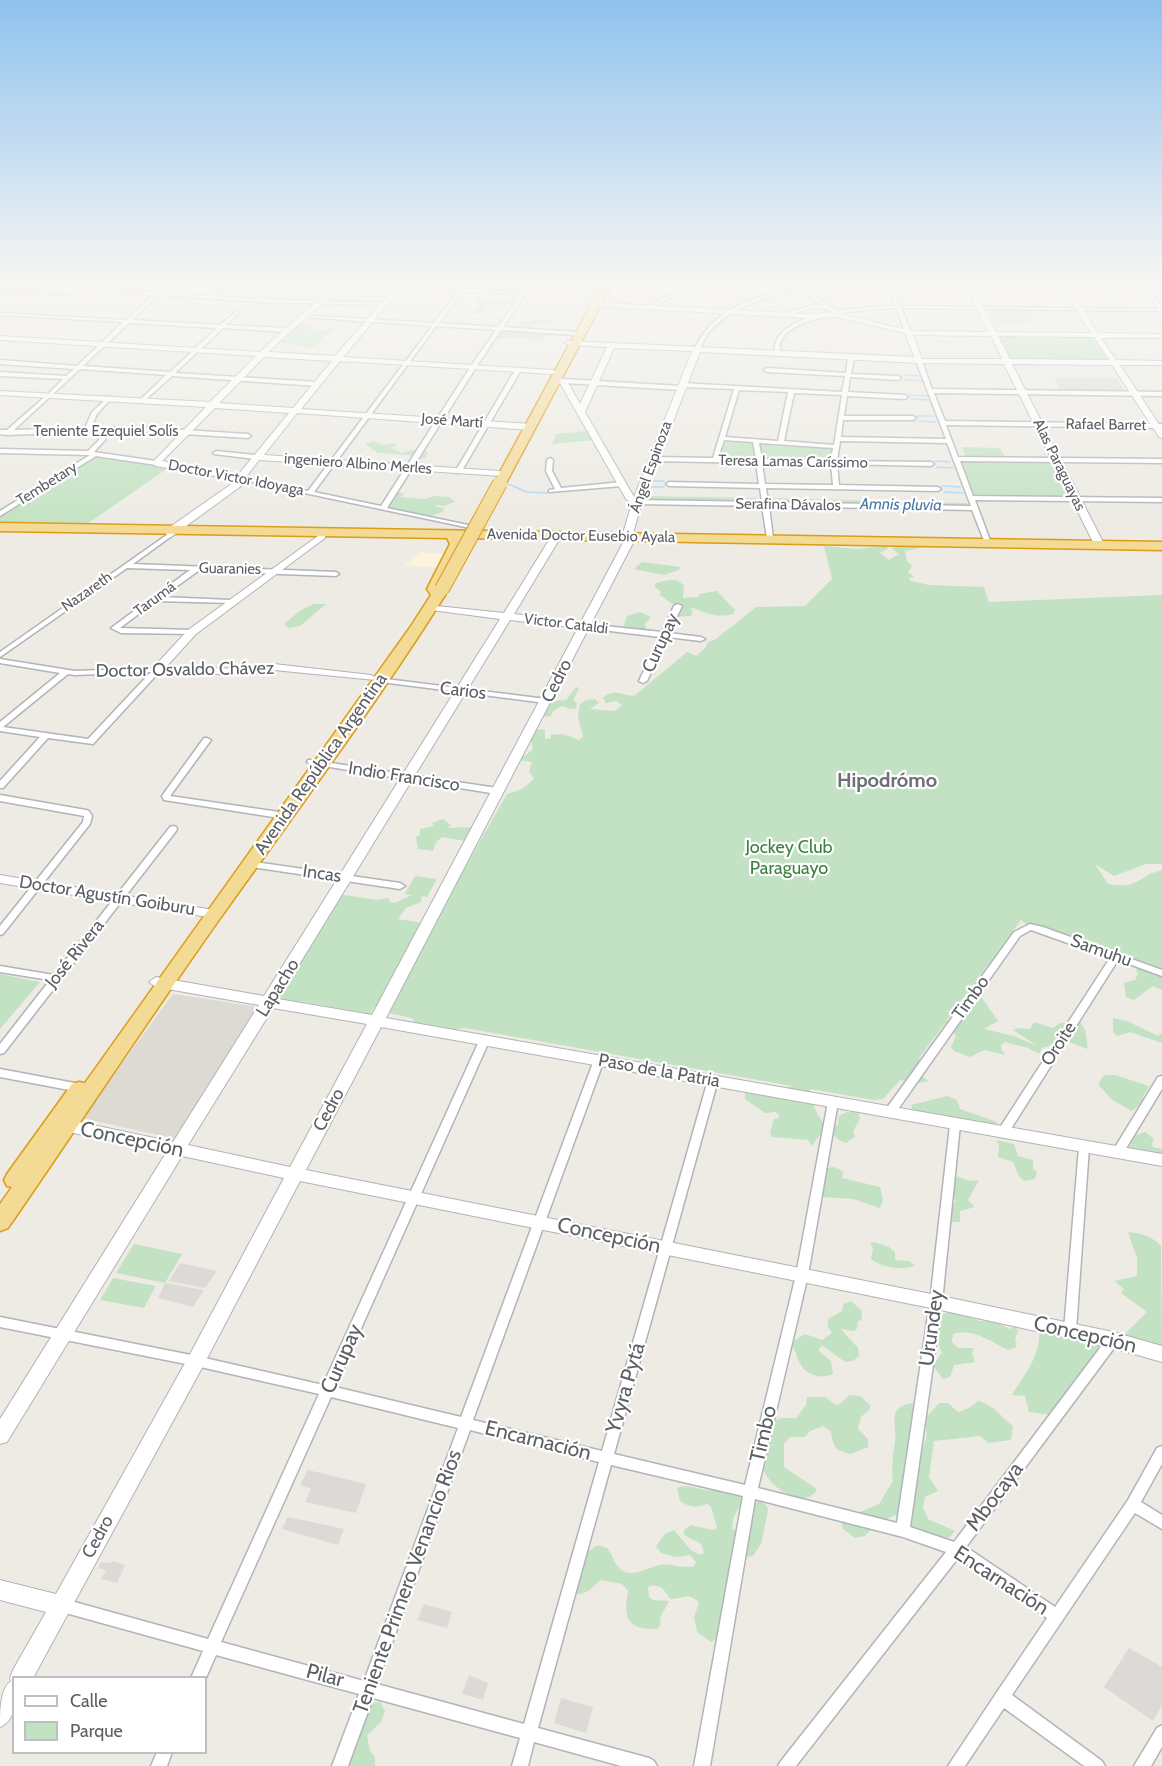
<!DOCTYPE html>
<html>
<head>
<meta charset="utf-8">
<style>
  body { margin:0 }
  #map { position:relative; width:1162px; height:1766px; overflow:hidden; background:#edebe4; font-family:Cabin,sans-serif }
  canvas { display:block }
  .legend { position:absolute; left:12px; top:1676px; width:195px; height:78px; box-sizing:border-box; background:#fff; border:2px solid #bebfc1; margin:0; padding:8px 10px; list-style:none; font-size:18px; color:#5c5f63 }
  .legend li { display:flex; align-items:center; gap:12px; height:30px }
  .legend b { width:30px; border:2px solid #bebfc1 }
</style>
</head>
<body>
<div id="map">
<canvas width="1162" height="1766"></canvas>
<ul class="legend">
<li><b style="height:8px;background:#fff"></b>Calle</li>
<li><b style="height:16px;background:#c3e2c3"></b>Parque</li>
</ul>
</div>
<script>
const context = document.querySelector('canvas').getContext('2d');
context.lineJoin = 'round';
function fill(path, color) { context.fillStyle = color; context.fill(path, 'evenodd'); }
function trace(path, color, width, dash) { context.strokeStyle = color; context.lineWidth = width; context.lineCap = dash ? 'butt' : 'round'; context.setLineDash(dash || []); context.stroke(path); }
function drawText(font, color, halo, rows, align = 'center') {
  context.font = font + ' Cabin,sans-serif'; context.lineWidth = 4.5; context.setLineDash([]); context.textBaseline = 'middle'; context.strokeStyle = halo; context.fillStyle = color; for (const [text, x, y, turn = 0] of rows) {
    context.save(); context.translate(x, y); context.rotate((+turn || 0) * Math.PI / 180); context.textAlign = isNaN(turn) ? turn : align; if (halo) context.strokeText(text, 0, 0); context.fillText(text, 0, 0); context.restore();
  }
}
fill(new Path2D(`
  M421,552L451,555L441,568L404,566Z`), '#fbf3dc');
fill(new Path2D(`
  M180,1263L217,1271L205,1288L169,1281Z
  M165,1283L204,1290L193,1307L158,1298Z
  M308,1470L366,1484L356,1513L305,1502L311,1489L300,1485Z
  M288,1517L344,1529L338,1545L282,1529Z
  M113,1561L125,1565L117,1583L101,1579L106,1570L98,1568L101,1562L110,1563Z
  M424,1604L452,1612L447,1628L417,1620Z
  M1129,1648L1162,1667V1705L1153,1721L1104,1687Z
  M469,1675L488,1683L483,1700L462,1694Z
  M561,1698L593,1707L586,1733L554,1723Z`), '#dcdad6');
fill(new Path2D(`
  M987,310H1030L1036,322L994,324Z
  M1054,377L1117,378L1126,392L1061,391Z
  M173,994L257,1007L176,1139L82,1118Z`), '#dddad3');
fill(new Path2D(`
  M522,292L527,298L517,307L510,308L504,304L487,305L483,309L489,310L478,314H469L478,307L475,302L476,298L517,299L519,298L517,295L494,293Z
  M548,319L552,322L531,326L533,329L553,330L557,333L536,341L520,338L493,339L500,330L527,329L521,324V322Z
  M294,323L316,326L309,330L313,331L334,328L318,342L319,344L309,348L280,342Z
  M999,336L1092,337L1108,361L1010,359Z
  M587,431L593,440L552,444L556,434Z
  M723,439L754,441L756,458H720Z
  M375,441L383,445L395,443L396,445L390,448L399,451L400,453L423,448V451L428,453L425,458L417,459L411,457L412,455L378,453L365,444Z
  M759,442L832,448H833L830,460L763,459Z
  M962,447L1000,448L1005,457H966Z
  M96,457L168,468L87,524L0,522V517Z
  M957,460L1055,461L1072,498H973Z
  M395,491L405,494L400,497L426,499L433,496L449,497L455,502L444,506L437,505L436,507L444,508L443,512L431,516L385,506L383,502L396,497H393Z
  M645,496L757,498L758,503L643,501Z
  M767,498L967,503L968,506L768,503Z
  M906,545L929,546L905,551L907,561L912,566L908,572L914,577L909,578L911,581L929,585L984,587L989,602L1162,595V864H1146L1114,876L1095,864L1108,884C1127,887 1133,885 1148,875C1152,872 1158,872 1162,870V971L1157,970L1162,976V990L1153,986L1134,1000L1126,997L1124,983L1135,980L1138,974L1136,969L1142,964L1029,926L1021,920L946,1021C962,1017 965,1001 980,995L998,1021L984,1029L1014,1036L1037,1046L1013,1030L1018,1028L1030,1029L1034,1022L1053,1028L1060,1023H1081L1085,1030L1088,1049L1066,1041L1042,1048L1039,1054L1028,1048L1005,1042L1001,1045V1050L1006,1055L984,1050L970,1057L954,1051L951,1047L956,1036L945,1023L919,1058L923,1065L921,1075L928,1081L920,1083L900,1080L883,1099L874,1100L810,1089C810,1102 819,1119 828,1129L838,1125L839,1116L847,1112H858L860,1119L853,1131L855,1137L846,1143L839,1140L833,1134L819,1136L812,1146L808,1140L772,1137L770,1133L774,1119L779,1118V1115L776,1112L765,1113L745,1099V1093L753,1091L770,1094L792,1086L465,1028L449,1030L417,1027L412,1018L389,1013L452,890L507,794L522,789L534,779L529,771L532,762L520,760L517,757L526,755L533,749L529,735L533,729L545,730V739L551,738L550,735L563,734L579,740L583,737L578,717L580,704L587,700L595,699L599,703L590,709L615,711L622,705L616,701L606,703L603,698C612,688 623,695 634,696L687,652L696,656L706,647L708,642L716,639L756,607L805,606L832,579L824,546L858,549L885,546L889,548L880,553L889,560L899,554L891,548Z
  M642,562L680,567L679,570L664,575L634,569Z
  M669,580H676L684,585L683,598L699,597V594L717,591L735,610L733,614C716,618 709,614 693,608L690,609L693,611L691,616L670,617L669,614L675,606L660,595L661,592L654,586L656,583Z
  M314,604H326L300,626L289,628L284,624L301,610Z
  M640,612L651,617L645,624L646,629L644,631L627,629L624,625L627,616Z
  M576,687L579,688L573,701L577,702L576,708L570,709L562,706L553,711L551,716L541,717L552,698L553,701L566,700Z
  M443,819L451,825L447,828L474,827L466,841L442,837L436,842L433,851L418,849L416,837L420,835V829L434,826L432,823Z
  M415,876L437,879L427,897L420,896L422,898L421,902L406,908L398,919L423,923L388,985L383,1002L375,1006L370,1014L299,1001L290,1002L279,997L338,894L377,900L388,898L390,902L395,903L412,895L405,894Z
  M0,974L40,982L0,1029Z
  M1113,1018L1127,1021L1158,1036L1162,1033V1043L1130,1032L1117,1036L1113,1032Z
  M1104,1075H1115L1149,1086L1143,1097L1144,1101L1132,1111L1111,1099L1098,1084Z
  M947,1096L957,1100L960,1109L997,1122L996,1129L913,1111L911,1105Z
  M1145,1132L1154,1139L1152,1144L1153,1147L1162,1149V1166L1129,1148L1135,1135Z
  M996,1140L1014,1144L1018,1156L1033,1160V1169L1037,1172L1035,1179L1024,1181L1019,1176L1013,1162L998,1157L999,1145Z
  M833,1167L843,1171L842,1178L880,1187L883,1200L880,1208L853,1199L822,1197L818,1185L828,1168Z
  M953,1175L970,1181L979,1180L968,1200L975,1207L960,1211V1222H952L948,1213L956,1201L949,1190Z
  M1128,1232C1141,1233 1152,1236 1161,1246L1162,1354L1120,1339L1147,1312L1121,1293L1124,1289L1114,1281L1137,1276V1258Z
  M874,1242L889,1247L895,1252V1260L909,1261L915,1266C903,1270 881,1268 871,1259L873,1248L870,1244Z
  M134,1244L182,1254L165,1283L116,1273Z
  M113,1278L156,1286L144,1308L100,1300Z
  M851,1301L861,1310L862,1320L858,1321L857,1329L854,1331L841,1329L858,1348L859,1356L853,1361L845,1362L823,1346L819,1348V1351L831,1361L833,1374C815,1381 801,1372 796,1354C794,1348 792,1347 794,1341L805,1334L822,1340L832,1333L828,1327V1319L842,1311L843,1304Z
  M957,1311L979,1321H994L1010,1329L1015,1326L1018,1331L1015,1339L1017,1344L1015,1348L1008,1350C992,1342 971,1327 953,1334L952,1342L958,1348H974L972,1353L975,1362L954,1365L950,1377L943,1379L932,1365L942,1353C935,1340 940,1327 942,1314Z
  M1039,1328L1102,1342L1051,1415L1029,1412L1025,1396L1012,1395C1026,1371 1041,1357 1039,1328Z
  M849,1395L860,1396L870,1405V1409L861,1417L858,1429L868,1439V1447L851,1454C836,1451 833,1447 831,1432L823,1426L810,1431L805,1437H790L784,1444V1467L817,1489C807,1512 763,1486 762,1463C761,1450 770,1433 773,1421L781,1418H796L806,1405L807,1397H825L836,1405L840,1404Z
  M978,1401C994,1405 1000,1416 1013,1426L1011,1440L988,1443L980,1436L934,1441L929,1477L938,1491L925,1497L923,1508L928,1519L955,1531L949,1538L923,1533L912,1526C911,1519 910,1513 910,1506C910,1498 924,1442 927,1436L925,1419L939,1403H948L958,1412L969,1408Z
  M916,1403L901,1512L875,1525L865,1536L855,1538L843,1529L841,1520L879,1504L893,1481C891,1467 893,1455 895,1442C898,1425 884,1405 916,1403Z
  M725,1484L745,1495L733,1519L732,1529L736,1531L742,1529L752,1507L759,1500L767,1506L768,1510L761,1544L753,1556L743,1557L741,1583L734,1595L720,1637L711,1642L697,1632L694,1617L699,1603C689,1591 683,1599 670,1599C664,1589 660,1583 648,1587L649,1597L653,1600L669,1601L660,1618L661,1625L657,1629C627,1630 623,1617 628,1591L622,1584L601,1580C592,1588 585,1597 571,1593L585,1554L597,1545L607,1548C613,1555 614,1566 623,1571C634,1577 649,1567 660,1565C672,1563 683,1569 694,1566L696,1562L690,1555L676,1557L661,1553L656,1546L665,1534L674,1530L691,1550L700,1555L704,1553L701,1544L684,1535V1530L691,1525L713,1530L717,1528L711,1507L707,1504C695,1508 691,1508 680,1501L677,1488C694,1481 706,1499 725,1484Z
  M380,1702L385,1711L381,1722L367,1735L370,1751L375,1757V1766H347L367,1703Z`), '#c3e2c3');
trace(new Path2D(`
  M903,375L921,376
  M905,380L923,381
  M910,395L929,396
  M911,399L930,400
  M917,416H934
  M919,421L936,422
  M935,461L950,462
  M937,467L953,468
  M651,481H664
  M508,484L527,492L548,493
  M942,486L960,487
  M648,487H664
  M944,492L963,493`), '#abd6f7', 1.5);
const street = new Path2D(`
  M164,284H169L161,292L209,296L223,284H228L214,296L258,299L273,284H278L263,299L385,303L387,304L385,305L258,302L158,295L132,320L220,325L237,311L239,312V313L226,325L286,328L289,330L286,332L223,328L175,373L317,382L320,384L317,386L172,376L143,402L141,401V399L166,375L80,369L14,430L85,428L92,412L109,396L112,398L97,414L91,428L136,427L248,434L251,436L248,438L136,431H107L105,440L94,452L156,461L159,463L156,465L96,456L0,516V511L90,455L0,453V449L88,451L99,440L102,431L7,435L0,434V430H7L48,394L63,379L0,376V372L66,376L74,369L0,364V360L77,366L123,322L0,315V313L126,320L153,295L79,289L77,288L79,287L156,292ZM129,323L217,328L170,372L83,366Z
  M298,284H343L459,289L462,284H467L464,289L522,292L527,284H532L503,327L576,332L577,333L574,335L501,330L477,366L387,508L468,525L471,527L470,528L243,480V478L245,477L308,491L432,326L302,317L300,316V315L434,323L457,292ZM462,292L521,294L498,327L439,323ZM436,326L496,330L471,366L381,506L314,492Z
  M697,284H704L676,295L651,308L647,307L672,293Z
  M794,284H800L804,288L832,284H857L807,290L837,311L870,307L895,306L887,284H891L900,306L1159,309L1144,288L949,284H1146L1162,286V288H1149L1162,306V311L901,308L911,332L908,334L905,332L896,308C869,309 797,314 782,339C779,343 780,348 780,353L775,354C771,325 810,317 832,312C816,301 799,314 782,316V314L813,305H822L802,291C770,296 735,305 711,330C706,335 703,343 699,350L694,349C698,342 702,335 707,329C729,303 766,294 799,288Z
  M0,290L71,293L73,294L71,295L0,292Z
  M851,355L854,357L851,374L898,376L901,378L898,380L850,377L848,392L905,395L908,397L905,399L847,396L844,416H913L916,418L913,420H843L841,437L946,439L916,361L919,359L922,361L932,389L1162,392V396L934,393L945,421L1162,424V428L946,425L958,457L1162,459V463L960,461L973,496L1162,498V502L975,500L991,543L988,545L985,543L972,510L769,506L773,538L770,540L767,538L762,506L637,504L634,502L637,500L762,502L760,488L669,486L666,484L669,482L759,484L756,463L655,461L652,459L655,457L713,458L734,389L682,387L684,388L681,390L563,383L560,381L563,379L681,386L679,385L682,383L842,392L845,376L767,372L764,370L767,368L846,373L848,357ZM739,390L788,392L778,441L725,437ZM794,393L842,395L834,445L784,441ZM724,440L753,442L756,459L718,458ZM840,441L947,443L971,506L768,502L766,488L938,491L941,489L938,487L839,485L837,464L931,466L934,464L931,462L837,461ZM759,443L833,448L831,460L762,459ZM762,463L831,464L833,485L765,484Z
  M518,368L521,370L461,472L456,473L455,472L515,370Z
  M216,451L255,455L258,457L255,459L214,454L213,453Z
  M550,458L553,460L552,471L561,488L622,482L625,484L622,486L549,492V490L555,489L546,471L547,460Z
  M171,532L173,533V535L133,564L336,572L339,574L336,576L198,571L162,597L230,600L232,601V603L156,601L120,628L192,630H195V634L121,633L111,628L190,570L127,568L0,657V652Z
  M678,604L682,606L669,633L701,637L705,639L701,641L667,637L647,681L643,683L639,681L660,637L585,628L581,626L585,624L662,632L674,606Z
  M0,659L75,671L157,668L161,670L93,744L48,738L3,788H0V781L40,737L0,731V722L60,673L0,663ZM151,672L88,739L3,727L68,674L75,675Z
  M378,678L546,699L550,701L546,703L381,682H378Z
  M204,738H207L211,740L170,796L286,813L290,816L289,818L286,819L164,800L162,796Z
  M308,760H311L497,788L501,791L497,794L311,764L307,762Z
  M0,795L86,810L89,811L92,816L90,824L3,934L0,935V926L83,822L84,816L0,801Z
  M173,826L176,827L177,829L176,831L4,1053L0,1054V1044L50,980L0,972V966L54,975L170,827Z
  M248,861L400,883L405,886L400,889L245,866L244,864L245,862Z
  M1030,924L1043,927L1162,970V976L1118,960L1007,1135L1003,1136L999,1135L998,1132L999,1129L1110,958L1031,930L1020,936L894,1115H886L885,1112L886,1109L1014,932Z
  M485,1036L489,1037L490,1039L335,1387L461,1417L594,1060L595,1058H603L604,1060L473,1420L602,1451L708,1080L709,1077H717L718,1080L614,1454L745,1485L796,1275L828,1102L829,1099H837L838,1102L808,1275L758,1488L897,1523L930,1302L950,1125L951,1122L955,1121L959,1122L960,1125L942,1302L910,1527L954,1542L1109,1336L1113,1335L1117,1336L1119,1340L1117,1344L966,1547L1055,1607L1128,1500L1157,1448L1162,1446V1464L1141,1502L1162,1515V1529L1135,1513L1012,1695L1102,1761L1105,1766H1084L1004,1708L965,1766H948L997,1692L1047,1618L958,1558L796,1766H778L781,1761L946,1552L903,1537L755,1499L710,1766H694L743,1496L611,1465L538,1728L649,1758L654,1761L657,1766H621L534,1742L528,1766H512L520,1738L373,1698L348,1766H332L359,1694L216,1655L206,1678H191L203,1651L55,1610L53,1605L55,1600L60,1598L208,1639L319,1394L196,1366L0,1327V1317L196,1356L323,1385L480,1039L481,1037ZM331,1397L458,1428L364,1681L221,1642ZM470,1430L599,1462L524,1724L377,1684Z
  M0,1069L80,1084L84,1085L85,1088L84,1091L80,1092L0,1077Z
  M1162,1076V1089L1122,1155L1118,1156L1114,1155L1113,1152L1114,1149L1158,1077Z
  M1084,1143L1088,1144L1089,1147L1076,1330L1074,1334L1070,1335L1066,1334L1064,1330L1079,1147L1080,1144Z
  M1162,1725V1747L1151,1766H1134L1157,1728Z
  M157,1752H172L167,1766H151Z`);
const secondary = new Path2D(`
  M335,284H342C320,309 292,328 269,352L335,356L398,284H405L343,357L553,370L557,372L553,374L340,361L301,409L531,424L535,427L531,430L297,413L264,455L499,471L502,472V476L259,460L246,477L250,479L248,481L171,537L166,534L170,527L237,480L156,466L152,463L206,407L0,395V391L210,402L256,356L0,340V336L260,352C284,328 311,308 335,284ZM264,357L332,361L293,408L219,403ZM215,408L289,413L238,475L162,461Z
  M965,284H972L996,332L1091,333L1059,284H1066L1098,333L1162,334V338H1101L1116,360L1162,361V365H1120L1162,429V438L1159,437L1112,365L1012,364L1105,546L1103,548L1095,546L1004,364L919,363L700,352L642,502L632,537L634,541L386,1018L1162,1154V1166L381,1027L306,1170L936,1295L1113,1332L1162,1346V1362L1113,1348L936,1309L300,1181L203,1366L33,1678H14C14,1695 19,1719 0,1727C0,1713 0,1688 11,1681L10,1678L13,1670L46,1612L0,1600V1580L56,1594L189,1356L284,1178L182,1156L7,1442L0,1444V1419L166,1153L60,1130L54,1128L52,1124L54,1120L60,1118L173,1142L259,1005L156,987L149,982L156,977L264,996L500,619L431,610L426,607L427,605L504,613L549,540L554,537L559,540L514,614L581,622L624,541L622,537L632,503L626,499L560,383L552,380L556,378L566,379L580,404L607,347L569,345L565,343L569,341L914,357L905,333L836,317L806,318L590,306L586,304L590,302L806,314L836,313L911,331L988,332ZM913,335L991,336L1002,359H922ZM998,336L1094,337L1109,360L1010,359ZM614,348L692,351L634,497L585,412ZM510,620L578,628L372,1015L278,999ZM273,1008L367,1024L290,1167L188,1145Z
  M322,533L325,534V538L196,634L166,667L249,669L274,664L371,675L377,678L375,680L274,670L249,675L153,672V668L188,630Z
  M0,875L214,910L221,914L214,918L0,883Z`);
const highway = new Path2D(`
  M602,284H612L506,483L504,486H496L494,483Z
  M0,523L1162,542V550L460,538L464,543L443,585L449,589C378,702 298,809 221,917C148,1020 79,1125 8,1228L0,1231V1204L12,1187L7,1186L4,1180L7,1174L72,1084L79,1082L85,1083L411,626L431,595L427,589L450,544L447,538L0,531Z`);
trace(street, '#b1b4b8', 3);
trace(secondary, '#b1b3b8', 2);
trace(highway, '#dc9c15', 3);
fill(street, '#fff');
fill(secondary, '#fff');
fill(highway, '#f3da95');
const highwayBridge = new Path2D(`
  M442,589L500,483`);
trace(highwayBridge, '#dc9c15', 16, []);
trace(highwayBridge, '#f3da95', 14);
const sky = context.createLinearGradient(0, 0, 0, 532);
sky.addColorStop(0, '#8fc2ee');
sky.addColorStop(0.53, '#f7f6f3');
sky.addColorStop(1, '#f7f6f300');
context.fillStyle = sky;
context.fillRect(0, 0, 1162, 532);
drawText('15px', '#5c5f63', '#fff', [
  ["José Martí",452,421,4],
  ["Rafael Barret",1106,425,1],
  ["Teniente Ezequiel Solís",106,432],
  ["Teresa Lamas Caríssimo",793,462,1],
  ["ingeniero Albino Merles",358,464,4],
  ["Alas Paraguayas",1059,465,64],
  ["Ángel Espinoza",651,467,-70],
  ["Doctor Victor Idoyaga",236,478,11],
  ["Tembetary",47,484,-32],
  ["Serafina Dávalos",788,505,1],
  ["Avenida Doctor Eusebio Ayala",581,536,1],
  ["Guaranies",230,569,1],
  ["Nazareth",87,592,-35],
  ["Tarumá",155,599,-36],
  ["Victor Cataldi",566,624,7]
]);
drawText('italic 16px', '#4978a7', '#fff', [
  ["Amnis pluvia",901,505,1]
]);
drawText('18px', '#5c5f63', '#fff', [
  ["Curupay",661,643,-65],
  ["Doctor Osvaldo Chávez",185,670,-1],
  ["Cedro",557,681,-63],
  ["Carios",463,691,7],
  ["Avenida República Argentina",321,764,-55],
  ["Indio Francisco",404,777,9],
  ["Incas",322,874,8],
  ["Doctor Agustín Goiburu",107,896,9],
  ["Samuhu",1101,951,20],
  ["José Rivera",75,954,-51],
  ["Lapacho",278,988,-58],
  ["Timbo",971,998,-54],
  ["Oroite",1059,1044,-57],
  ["Paso de la Patria",659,1071,10],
  ["Cedro",329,1110,-62],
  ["Cedro",98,1537,-61]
]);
drawText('18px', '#3d8140', '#fff', [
  ["Jockey Club",789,848],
  ["Paraguayo",789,869]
]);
drawText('bold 20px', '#6d7175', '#fff', [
  ["Hipodrómo",887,781]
]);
drawText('21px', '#5c5f63', '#fff', [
  ["Concepción",132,1140,12],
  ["Concepción",609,1236,12],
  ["Urundey",932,1328,-82],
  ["Concepción",1085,1335,13],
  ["Curupay",342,1359,-66],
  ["Yvyra Pytá",626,1388,-74],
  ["Timbo",764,1434,-77],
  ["Encarnación",538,1441,14],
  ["Mbocaya",995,1497,-53],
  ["Encarnación",1001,1581,33],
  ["Teniente Primero Venancio Rios",408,1582,-70],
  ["Pilar",325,1676,15]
]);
</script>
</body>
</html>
